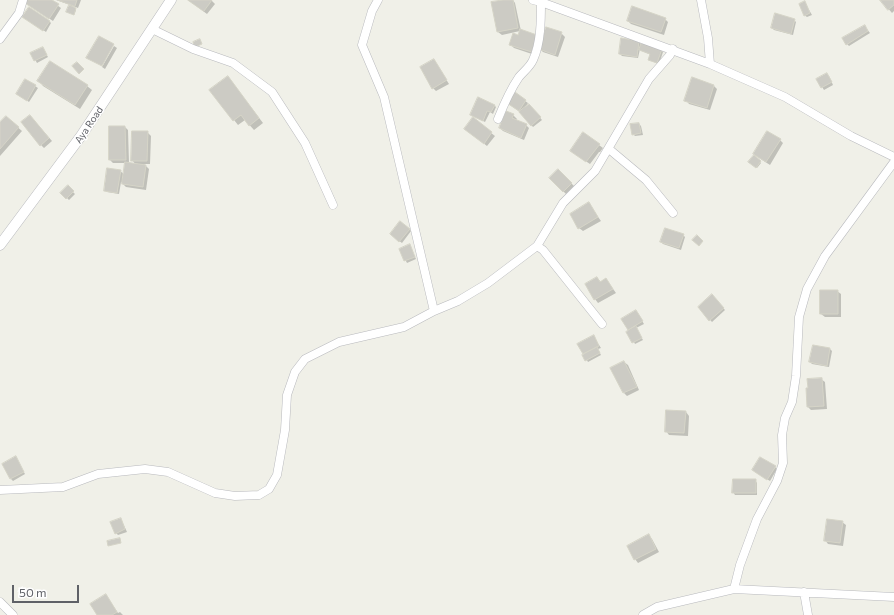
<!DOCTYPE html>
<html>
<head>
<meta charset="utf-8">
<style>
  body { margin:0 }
  #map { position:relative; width:894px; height:615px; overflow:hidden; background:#f0f0e8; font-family:Commissioner,sans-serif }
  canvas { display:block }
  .scale { position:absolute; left:12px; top:585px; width:67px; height:18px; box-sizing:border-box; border:2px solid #5f6167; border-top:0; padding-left:5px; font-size:12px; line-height:14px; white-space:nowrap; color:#5f6167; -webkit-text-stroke:3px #fff; paint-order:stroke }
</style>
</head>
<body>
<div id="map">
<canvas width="894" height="615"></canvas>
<div class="scale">50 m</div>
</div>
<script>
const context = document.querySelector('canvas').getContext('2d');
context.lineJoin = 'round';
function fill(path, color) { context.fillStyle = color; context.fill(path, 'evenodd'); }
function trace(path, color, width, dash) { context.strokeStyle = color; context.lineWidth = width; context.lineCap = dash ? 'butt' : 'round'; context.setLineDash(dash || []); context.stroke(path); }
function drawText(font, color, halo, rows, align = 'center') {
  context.font = font + ' Commissioner,sans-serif'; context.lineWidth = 3; context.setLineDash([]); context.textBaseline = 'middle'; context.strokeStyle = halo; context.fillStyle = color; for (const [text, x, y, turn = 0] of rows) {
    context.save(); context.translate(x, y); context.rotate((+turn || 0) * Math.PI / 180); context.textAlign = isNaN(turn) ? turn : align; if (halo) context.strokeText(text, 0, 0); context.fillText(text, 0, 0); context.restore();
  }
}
fill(new Path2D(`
  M28,0H50L61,8L53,21L30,6Z
  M56,0H81L78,8L73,6L76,10L74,15L68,12L70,5Z
  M188,0H211L215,4L207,14Z
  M508,0H513L515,3L521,31L535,55L514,48L511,45L519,36L520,31L502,35L498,32Z
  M881,0H894V11L892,13Z
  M805,3L812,15L807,17L804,15Z
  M26,18L49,21L51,23L46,32Z
  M665,19L668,22L664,35L631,24L628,21Z
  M794,20L796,22L793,35L774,30L772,28Z
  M866,28L870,33L849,46L847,44Z
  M561,33L565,37L558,57L543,52L540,49Z
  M638,41L642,45L661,50L663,52L659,64L649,60L651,55L642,51L640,49L638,58L622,56L620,54Z
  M114,46L117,48L105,69L102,67Z
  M43,48L48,57L37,63L32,54Z
  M434,60L449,84L436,91L433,88Z
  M829,76L833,85L824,90L817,79Z
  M228,77L263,123L254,130L245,120L238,125L211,91Z
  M692,79L714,86L717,89L710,110L689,104L686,100Z
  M26,80L38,88L29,102L17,94Z
  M39,81L87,86L92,90L80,109L43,86Z
  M515,94L528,103L524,109L529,105L542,120L533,127L520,112L510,105Z
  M494,105L496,107L493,114L490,112L485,122L471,115Z
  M513,115L517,119L516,120L526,125L529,128L524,140L503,131L500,128Z
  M6,117L22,131L0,156V123Z
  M33,119L52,141L44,148L41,145Z
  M473,119L495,136L487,146L465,129Z
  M639,124L641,126L643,135L635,136L633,134Z
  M125,127L128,130L129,163L136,165L132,160L147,132L151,136L150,164H144L149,169L146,190L126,187L121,182L119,194L107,192L105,190L120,171L124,174L125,163H113L110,160Z
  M584,134L603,148L600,152H599L590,164L575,154Z
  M780,140L783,143L770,165L756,156L755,157L761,163L757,168L750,162L755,155Z
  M558,170L574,186L566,194L550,178Z
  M68,187L75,194L69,200L62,193Z
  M589,204L601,221L583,231L579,228Z
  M409,229L411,231L402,243L393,236Z
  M683,235L685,237L681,250L663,244L661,242Z
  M410,246L416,259L407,263L400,249Z
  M597,278L601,282L606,279L616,293L598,303L595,299Z
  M837,291L841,294V317H825L821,314Z
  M712,296L725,310L712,322L699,308Z
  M638,314L644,324L636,328L643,340L635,344L623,320Z
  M593,336L601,348L598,349L601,355L588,362L578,344Z
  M813,346L830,349L832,351L829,367L812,364L810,362Z
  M624,362L628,365L639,390L627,396L624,393Z
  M821,379L825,382L827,409L811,410L808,407Z
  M686,412L689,416L688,436L669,435L666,431Z
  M16,458L25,474L13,481L11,479Z
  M775,467L777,469L770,481L755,472Z
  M755,480L757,483V495H735L733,492Z
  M121,519L127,532L118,535L116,533Z
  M842,522L846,525L843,546L828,544L825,540Z
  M648,535L652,539L659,552L638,563L635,559Z
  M106,595L118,613L120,612L123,615H98Z`), '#0003');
const building = new Path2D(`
  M27,0H52L59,4L49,19L25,3Z
  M58,0H77L75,6Z
  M188,0H212L204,11Z
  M503,0H513L518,28L497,32L491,2Z
  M880,0H894V5L888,10Z
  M805,1L810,13L804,16L799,4Z
  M69,5L76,8L74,15L66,12Z
  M632,6L666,18L661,32L627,21Z
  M29,7L50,21L43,31L22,17Z
  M775,13L795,19L791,34L771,28Z
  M865,25L868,31L846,45L842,38Z
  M546,27L562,32L555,55L539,49Z
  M520,29L537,35L532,52L509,45L513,33L518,35Z
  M99,36L114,44L102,66L86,58Z
  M621,38L639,41L637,57L619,54Z
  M200,39L202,44L195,47L193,42Z
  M642,42L662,49L657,63L648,60L650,54L639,50Z
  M43,47L47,55L34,61L30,53Z
  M434,59L447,80L432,89L420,67Z
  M50,61L88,85L75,105L37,81Z
  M77,62L84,69L79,74L72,66Z
  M827,73L832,82L821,88L816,79Z
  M228,76L259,118L249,126L241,115L233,121L209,90Z
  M692,77L714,85L707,108L684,101Z
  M25,79L36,85L27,101L16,94Z
  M515,92L526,100L519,111L507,103Z
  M478,97L495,105L491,112L487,111L483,121L470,115Z
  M529,104L541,117L531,126L519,112Z
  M506,111L514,114L512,118L527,124L521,138L499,128Z
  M30,115L49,138L40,146L21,122Z
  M6,116L19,127L0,149V122Z
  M473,117L492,132L484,144L464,129Z
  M639,123L641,133L632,135L630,124Z
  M109,126H125L126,160H109Z
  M132,131H148L147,161H131Z
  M767,131L781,139L766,162L753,154Z
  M583,132L600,144L586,162L570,151Z
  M754,155L761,161L756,168L748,162Z
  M125,162L146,165L143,187L122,184Z
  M107,168L121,170L117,193L104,191Z
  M558,169L572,183L563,192L549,178Z
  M68,185L74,191L66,199L60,193Z
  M589,202L598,217L578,229L570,214Z
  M400,221L410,229L399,242L390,234Z
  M665,228L684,234L679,248L660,242Z
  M697,235L703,241L699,246L692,240Z
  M410,244L415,257L404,261L399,249Z
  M597,277L600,282L606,278L613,289L594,300L585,284Z
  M820,290H838V314H820Z
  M712,294L724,308L709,321L698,307Z
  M636,310L643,321L628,330L621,319Z
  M636,326L642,338L632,343L626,332Z
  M594,335L599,346L583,354L577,344Z
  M813,345L830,348L827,366L809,362Z
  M597,347L600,353L585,361L582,355Z
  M624,361L637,387L623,393L610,368Z
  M822,378L824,406L807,407L806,388H808L807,379Z
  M666,410L686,411L684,433L665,432Z
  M16,456L24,472L10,479L2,464Z
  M760,457L776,466L767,480L752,470Z
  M733,479H756V493H732Z
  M121,518L125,529L115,534L110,522Z
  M827,519L843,521L840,543L824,541Z
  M649,534L656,549L634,560L627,546Z
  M120,538L121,543L108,546L107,541Z
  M106,594L117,612L112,615H97L90,604Z`);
fill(building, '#cccbc4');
trace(building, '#d5d4c7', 1);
const minor = new Path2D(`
  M378,0L372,11L362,45L384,97L434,311
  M533,0L541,2L710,64L785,97L851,136L894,157
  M701,0L708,38L710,64
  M152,29L193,49L233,63L272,92L305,143L333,205
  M0,39L19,13L23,0
  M498,119C504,104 510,90 519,77C524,71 530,67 533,60C541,43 541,20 541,2
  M609,149L646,180L673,213
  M537,246L543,250L602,324
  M0,490L63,487L98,474L145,469L168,472L215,493L235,496L259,495L269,489L277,475L285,430L287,395L295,372L305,359L339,342L404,327L434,311L458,301L488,283L537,246L563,203L595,171L649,79L670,55L673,49
  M734,589L740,565L757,519L777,481L783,463L782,435L785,418L792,402L796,376L799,317L807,289L825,256L894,162
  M804,592L808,615
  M0,602L13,615
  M643,615L657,607L734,589L894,597`);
const tertiary = new Path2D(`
  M0,245L81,136L171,0`);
trace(minor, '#b8b9bd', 9);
trace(tertiary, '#b8b9bd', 11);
trace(minor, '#fff', 8);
trace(tertiary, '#fff', 10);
drawText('10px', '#5f6167', '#fff', [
  ["Aya Road",89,125,-56]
]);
</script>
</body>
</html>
